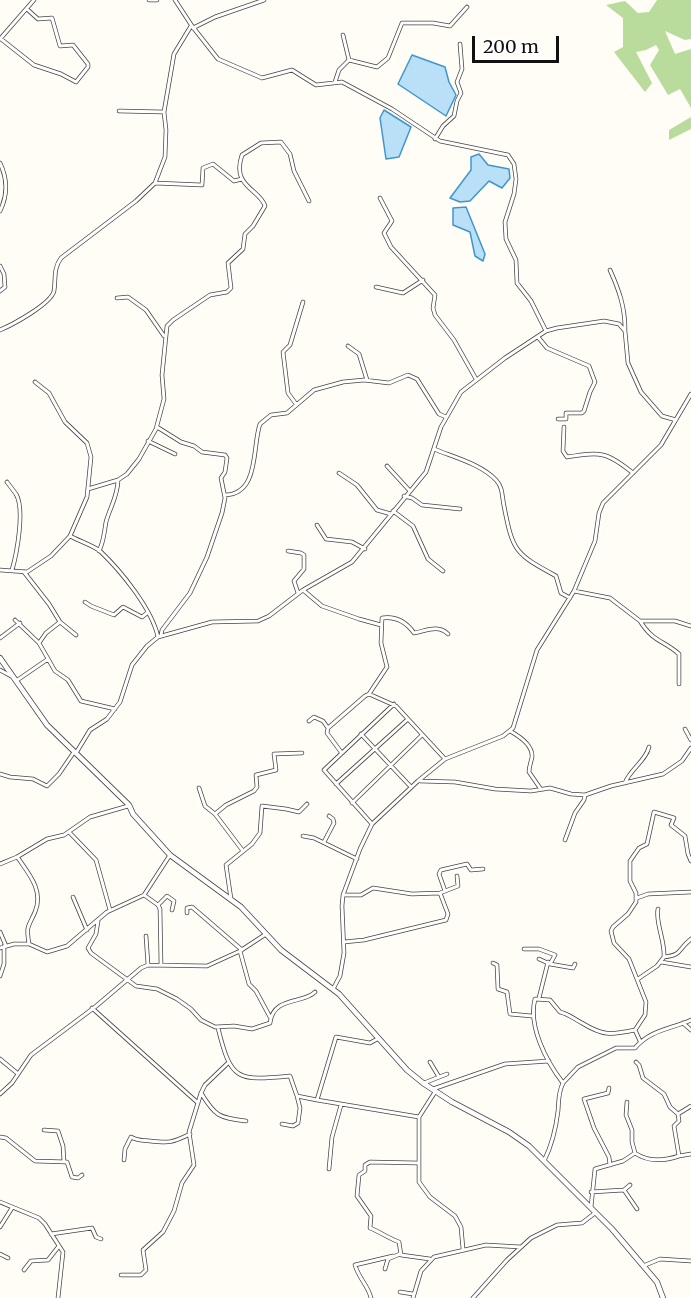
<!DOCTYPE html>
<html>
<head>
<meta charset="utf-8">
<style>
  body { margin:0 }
  #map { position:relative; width:691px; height:1298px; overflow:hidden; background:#fffdf5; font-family:Merriweather,serif }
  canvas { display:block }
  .scale { position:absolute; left:472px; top:36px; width:87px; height:27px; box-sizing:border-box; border:3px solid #111; border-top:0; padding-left:8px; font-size:18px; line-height:21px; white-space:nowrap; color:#111; -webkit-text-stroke:4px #fff; paint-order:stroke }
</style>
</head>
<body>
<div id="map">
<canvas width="691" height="1298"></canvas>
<div class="scale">200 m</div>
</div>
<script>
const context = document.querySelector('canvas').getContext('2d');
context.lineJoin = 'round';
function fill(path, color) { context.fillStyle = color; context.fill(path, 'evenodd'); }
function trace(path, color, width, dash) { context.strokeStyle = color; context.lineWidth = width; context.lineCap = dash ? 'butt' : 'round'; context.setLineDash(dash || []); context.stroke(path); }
fill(new Path2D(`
  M657,0H691V39L685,40L665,31L675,54L691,49V108L680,89L668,95L650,65L659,50L656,45L646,50L636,52L652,83L645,92L614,52L623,47V18L606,5L625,1L638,13L649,12Z
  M691,117V129L669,140V130Z`), '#b9dc9c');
const water = new Path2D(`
  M412,55L445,67L449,82L456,95L446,116L398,84Z
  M384,110L411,127L399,157L386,159L380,118Z
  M479,154L488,165L509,169L510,178L502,188L489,181L470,201L460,202L450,198L471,170V157Z
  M466,207L485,254L483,261L475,256L470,232L453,225V208Z`);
fill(water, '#b9e0f7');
trace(water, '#3f96cf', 1.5);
const minor = new Path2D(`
  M149,0H157
  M175,0L192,26L218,59L262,78L292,70L316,85L342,82L392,109L440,141L508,155L514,164L516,179L514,194L505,222L506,239L516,260L517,283L531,301L546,331
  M193,28L215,17L264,0
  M343,35L349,60
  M0,39L34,0
  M1,39L34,65L61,74L76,82L88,67V64L73,45L60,46L52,18L38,19L28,10
  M335,82L339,70L349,60L377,67L388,58L402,23H433L450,26L467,7
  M119,111L164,112
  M435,139L443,126L454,116L457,101L461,93L457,82L462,69L460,44
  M0,163C8,180 8,195 0,211
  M155,183L202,185L203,168L213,164L234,181L242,179
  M380,198L392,221L384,233L391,247L435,295L433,308L435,315L454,340L476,379
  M0,266L4,274L5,287L0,291
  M610,270C619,290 625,307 625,329
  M376,287L403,293L423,280
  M117,298L128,297L146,310L164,336
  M0,330C12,325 51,304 54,291C56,279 53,269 61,258L136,201L155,183L165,157L166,130L164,112L174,54L191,26
  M538,337L547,348L589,366L595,382L590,392L584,411L582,413H566V419H558
  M348,346L359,354L367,380
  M296,404L288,393L283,352L290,345L303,302
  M157,427L181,442L194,446L202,452L225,455L227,458L225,472L221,478L225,498L222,513L207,557L190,593L162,630L161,635
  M564,427L563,451L567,457C601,452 606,451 633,473
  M148,441L175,454
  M434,449C453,457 481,464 496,480C503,487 502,497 504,506C513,553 516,554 556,576L561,593L570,598
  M387,466L409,490
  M339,473L357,485L377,510L391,514
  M7,482C10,486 13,490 16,494C25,509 17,553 12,570
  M88,489L118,480L127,474L139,459L156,429L164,399L162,375L167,326L173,320L210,295L227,292L231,288L228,263L243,249L245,234L253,226L265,206C260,189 231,187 242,155L261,143L281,142L290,154L294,171L309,201
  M225,495C260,494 252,446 260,424L271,415L287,413L314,390L343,382L364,380L389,383L408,375L417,379L439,414L446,417
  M404,496L412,498L422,505L460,509
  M393,511L413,526L428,559L443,571
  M317,525L326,539L352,542L365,549
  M70,536C79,541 92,545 100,551C121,571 152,609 158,637
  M99,551C104,541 104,533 106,522C110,507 118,496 118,480
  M288,551L301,553L304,555V569L294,581L298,593
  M0,570L27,572L51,556L70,536L87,497L91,457L87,443L65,422L49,393L35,382
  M24,572L49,604L60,622L76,635
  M303,590L322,606L359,619L381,625
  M574,591L610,598L640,621H675L691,626
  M85,602L91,606L114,615L123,607L142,617L147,613
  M15,620L39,643L55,671L68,680L81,701L115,709
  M640,621C653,642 663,640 679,654V684
  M0,638L20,623
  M39,643L46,633L60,622
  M0,670L11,676
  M16,681L48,659
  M369,694L396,706L445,759
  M309,721L314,717L323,721L328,728L327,733L341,752
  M328,728L365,696L369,694L387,667L381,643L382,618C396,616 407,623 414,633C426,631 438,624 448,634
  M685,729L691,740
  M510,731C519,736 533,745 532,757C531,763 529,766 529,772L540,788
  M361,734L411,787
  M76,753L90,730L107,719L120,702L132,665L147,646L158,637L212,622L258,621L269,616L303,590L352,562L426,472L441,427L461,392L505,358L546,331L557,328L604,321L619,324L625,331L628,363L641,392L662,416L676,420
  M0,774L10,777L33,779L47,786L59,774L74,752
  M420,781L455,782L495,789L531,791L550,788L571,794L585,795L611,786L663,774L682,761L691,748
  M625,783C630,769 646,761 649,747
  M336,784L408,719
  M199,788L205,806L215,814L243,851
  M352,803L422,735
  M215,814L226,805L254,791L257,787L256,775L276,770L274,754L302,753
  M372,824L324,770L394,704
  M69,832L96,860L110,910
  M303,836L314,838L357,859
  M565,840L575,813L584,800L585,795
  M324,842L334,823L333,819L329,816
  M18,858C29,874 44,891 35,912C28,928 26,925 29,944
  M0,864L17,857L47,839L64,835L90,817L128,806
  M445,891L439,874L441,870L467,864L471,870L483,869
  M144,895L158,905L160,909L161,965
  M343,895H361L373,888L412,894L440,893L458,886L457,876
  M73,897L87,930
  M637,898L648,894L691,892
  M231,899L226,865L252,844L260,833L262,806L286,809L299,812L307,804
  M158,905L167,896L174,901L172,910
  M658,909C655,922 665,940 664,957
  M187,913V908L192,907L242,950
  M98,921L96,934L88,948L91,953L136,986L157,989L177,999L191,1009L201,1020L215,1027L234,1026L252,1029L270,1023C273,996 304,1004 315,992
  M0,932L6,946
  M146,936L148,965
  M344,942L364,940L446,920L448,914L440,893
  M0,948L14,944H29L47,952L67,946L107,912L144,895L170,855
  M524,949H539L555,955L550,964
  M240,951L249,984L256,991L270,1017
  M539,959L550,964L573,968L575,964
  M661,962L691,967
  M493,963L497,965L498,989L507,992L510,1014L532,1016
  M0,976L4,964V946
  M638,979L657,966L664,957C683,955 677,950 691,939
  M333,989L340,976L344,953L342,906L343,895L360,849L372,824L418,781L445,759L503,736L513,728L537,650L574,591L595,541L599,513L603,503L661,445L691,394
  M539,998L548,962
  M92,1008L198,1103
  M683,1023L691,1030
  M218,1028C231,1081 237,1081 290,1076L297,1096
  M635,1030L640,1041
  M0,1059L17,1073
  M430,1062L439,1077
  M424,1083L447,1074
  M563,1083L578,1067L616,1048H635C650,1030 671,1029 691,1020
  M609,1088L608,1093L584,1099L594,1128L609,1157L610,1165
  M433,1089L505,1064L549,1061
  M201,1093C215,1116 219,1118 246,1121
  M0,1094L12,1083L31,1055L95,1007L141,968L148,965L207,966L240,951L266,934
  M317,1100L419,1117V1182L430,1197L455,1216L461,1227L463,1249
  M627,1102L626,1115L632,1130V1142L635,1153
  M678,1114L691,1106
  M419,1117L435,1092
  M282,1124L293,1126L298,1123L300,1108L297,1096L317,1100L336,1037L370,1043L379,1038
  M44,1130L58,1131L63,1146L64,1162
  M0,1137L6,1138L35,1161L67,1162L72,1177L78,1178L82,1175
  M679,1156L691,1154
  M124,1160L125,1149L131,1137C138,1141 142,1140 150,1141C169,1143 172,1143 190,1134
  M544,1161C552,1145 556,1128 558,1111C559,1100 558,1093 563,1083C546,1061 528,1026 535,999L550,1000L560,1012C569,1014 574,1019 582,1023C603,1036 611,1035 635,1030L645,1015L646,1002L629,959L614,943L611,931L613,927L628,914L636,902V893L630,881V861L639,848L647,844L654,812L674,818L671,825L685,836L688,854L691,861
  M418,1163L370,1162L365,1165V1171L359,1175L357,1196L371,1216L370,1228C380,1232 388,1238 399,1242L401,1255L430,1259
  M329,1169L332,1137L341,1105
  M624,1190L637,1209
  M591,1192L624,1190L630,1185
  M0,1202L39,1218L45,1224L63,1252L58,1298
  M591,1207L595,1169L623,1161L635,1153C648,1162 664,1161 679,1156L674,1126L679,1121L678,1114L670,1107L664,1094L643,1078L639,1065L636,1062
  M0,1227L12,1208
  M51,1234L92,1228L96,1237L101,1239
  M0,1254L8,1258
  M643,1266L660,1259L691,1261
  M385,1269L388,1259L400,1254
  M24,1270L31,1261L48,1260L59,1246
  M121,1275H141L146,1270L143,1250L163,1232L174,1211L182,1183L194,1165L189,1132L201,1093L205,1085L228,1063
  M400,1292L413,1294
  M371,1298C368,1285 359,1279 355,1265L393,1256
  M413,1298L421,1271L434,1257L486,1245L521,1247
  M473,1298L507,1260L531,1238L557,1225L582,1223L595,1213`);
const tertiary = new Path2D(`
  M0,658L47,725L129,805L133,814L170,855L241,907L281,950L339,994L407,1070L423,1083L452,1102L509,1132L529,1146L612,1229L657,1282L663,1298`);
trace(minor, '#444', 4.5);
trace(tertiary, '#444', 6);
trace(minor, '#fff', 3);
trace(tertiary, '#fff', 4.5);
</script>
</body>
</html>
